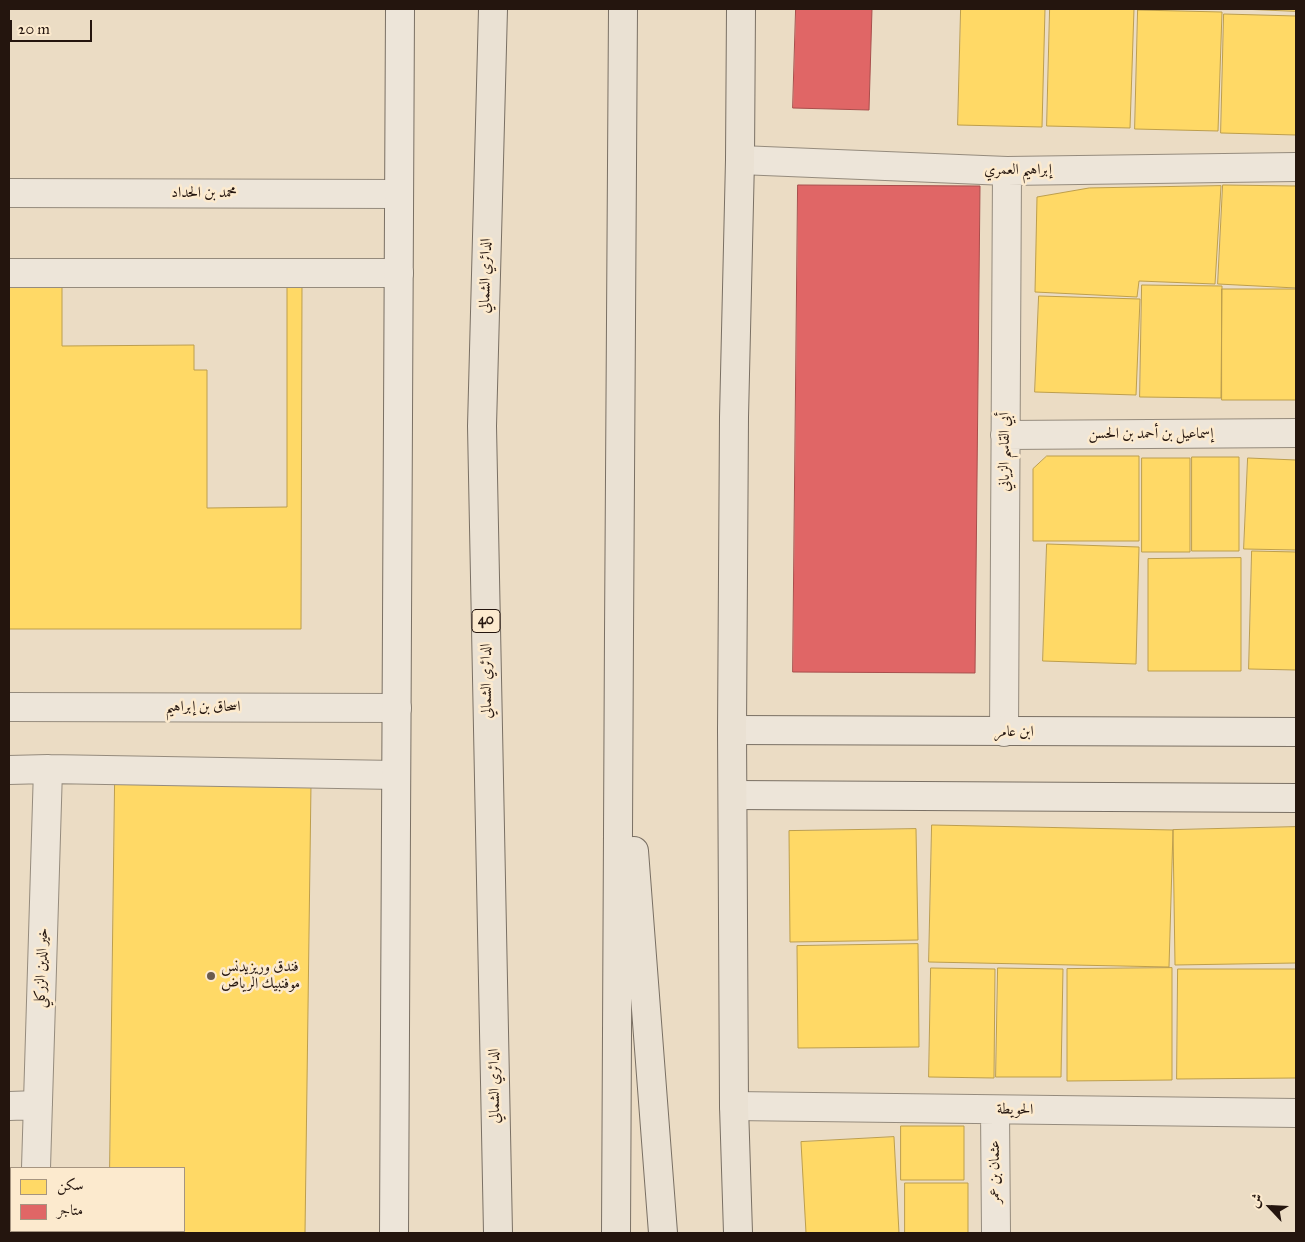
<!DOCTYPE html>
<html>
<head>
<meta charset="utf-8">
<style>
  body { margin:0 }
  #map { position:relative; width:1305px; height:1242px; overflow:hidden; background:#ebdcc4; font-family:"IM FELL Great Primer",Amiri,serif }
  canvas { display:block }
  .frame { position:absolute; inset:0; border:10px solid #24150e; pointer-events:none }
  .legend { position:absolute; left:10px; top:1167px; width:175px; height:65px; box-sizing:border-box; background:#fceace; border:1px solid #a69581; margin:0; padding:6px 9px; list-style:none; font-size:15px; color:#24150e }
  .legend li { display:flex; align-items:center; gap:10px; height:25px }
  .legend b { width:25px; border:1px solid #a69581 }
  .north { position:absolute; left:1245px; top:1182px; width:50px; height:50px; -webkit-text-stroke:4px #fceace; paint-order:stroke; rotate:295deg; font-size:14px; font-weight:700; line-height:20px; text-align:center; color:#24150e }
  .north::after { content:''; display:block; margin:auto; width:18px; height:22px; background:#24150e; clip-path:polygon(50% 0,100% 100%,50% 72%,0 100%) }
  .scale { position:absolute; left:10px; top:20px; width:82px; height:22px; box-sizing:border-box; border:2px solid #24150e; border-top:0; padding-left:6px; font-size:15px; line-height:18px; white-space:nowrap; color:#24150e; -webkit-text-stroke:4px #fceace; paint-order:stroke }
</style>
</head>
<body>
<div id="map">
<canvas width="1305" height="1242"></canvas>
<div class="frame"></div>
<ul class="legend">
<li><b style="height:14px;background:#ffd966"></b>سكن</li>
<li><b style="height:14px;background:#e06666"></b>متاجر</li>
</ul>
<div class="north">ش</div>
<div class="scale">20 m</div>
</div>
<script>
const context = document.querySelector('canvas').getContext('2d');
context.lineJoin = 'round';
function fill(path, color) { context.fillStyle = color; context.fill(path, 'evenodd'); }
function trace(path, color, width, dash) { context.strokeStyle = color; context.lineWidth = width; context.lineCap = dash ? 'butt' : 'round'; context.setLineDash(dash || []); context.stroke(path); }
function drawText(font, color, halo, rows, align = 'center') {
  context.font = font + ' "IM FELL Great Primer",Amiri,serif'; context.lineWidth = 5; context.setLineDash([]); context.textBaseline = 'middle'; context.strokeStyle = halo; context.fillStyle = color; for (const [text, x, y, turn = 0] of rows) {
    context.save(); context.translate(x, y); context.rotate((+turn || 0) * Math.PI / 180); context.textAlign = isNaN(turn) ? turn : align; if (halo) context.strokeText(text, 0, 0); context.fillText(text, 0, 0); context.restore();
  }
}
const homes = new Path2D(`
  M961,9H1045L1042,127L958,125Z
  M1050,9H1134L1130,128L1047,126Z
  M1241,9H1296V11Z
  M1138,10L1222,12L1218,131L1135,129Z
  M1224,14L1296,16V135L1221,133Z
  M1223,185L1296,186V288L1218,284Z
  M1221,186L1215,284L1139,281L1137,297L1035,292L1037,197L1089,188Z
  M287,284V507L207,508V370H194V345L62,346V285Z
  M302,285L301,629H9V286Z
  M1142,285L1222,286L1221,398L1140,397Z
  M1222,289H1296V400H1222Z
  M1039,296L1140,299L1136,395L1035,392Z
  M1047,456H1139V541H1033V469Z
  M1192,457H1239V551H1192Z
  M1142,458H1190V552H1142Z
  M1248,458L1296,460V550L1244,549Z
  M1047,544L1139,547L1136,664L1043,661Z
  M1252,551L1296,552V670L1249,669Z
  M1241,558V671H1148V559Z
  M115,782L311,784L305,1233H109V1231H184V1168H110Z
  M932,825L1173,830L1169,967L929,962Z
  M1296,827V963L1175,965L1173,830Z
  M916,829L918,940L790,942L789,831Z
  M918,944L919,1047L798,1048L797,946Z
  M931,968L995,969L994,1078L929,1077Z
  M998,968L1063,969L1061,1077H996Z
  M1172,968V1080L1067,1081V969Z
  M1178,969H1296V1078L1177,1079Z
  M901,1126H964V1180H901Z
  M894,1137L899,1233H806L801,1142Z
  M905,1183H968V1233H905Z`);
fill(homes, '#ffd966');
trace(homes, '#bd9e4c', 1);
const shops = new Path2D(`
  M796,9H872L869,110L793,108Z
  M798,185L980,186L975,673L793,672Z`);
fill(shops, '#e06666');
trace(shops, '#a84e4c', 1);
const street = new Path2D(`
  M740,160L1007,171L1296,167
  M9,193L399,194
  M9,273H399
  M1005,435L1296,433
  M9,707L397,708
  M1004,732L1007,171
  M9,770L48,769L396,775
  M9,1106L38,1105
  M734,1106L1296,1113
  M995,1110L996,1233
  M36,1168L48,769
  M34,1233V1231`);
const secondary = new Path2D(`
  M732,730L1296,732
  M733,795L1296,798
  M394,1233L400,9`);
const primary = new Path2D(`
  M738,1233L734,1106L732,730L734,417L740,160L741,9`);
const highway = new Path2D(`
  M493,9L482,426L498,1233
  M634,851L663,1233
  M616,1233L619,632L623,9`);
trace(street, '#958b7d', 30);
trace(secondary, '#7a7064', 30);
trace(primary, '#7a7064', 30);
trace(highway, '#7a7064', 30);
trace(street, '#ede5d9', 28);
trace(secondary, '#ede5d9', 28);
trace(primary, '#eae1d3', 28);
trace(highway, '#eae1d3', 28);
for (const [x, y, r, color] of [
  [211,976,5,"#6a5b4e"]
]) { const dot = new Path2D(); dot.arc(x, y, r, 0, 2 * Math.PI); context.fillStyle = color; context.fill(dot); trace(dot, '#fceace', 2); }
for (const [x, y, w] of [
  [486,621,28]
]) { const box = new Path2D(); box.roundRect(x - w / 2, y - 11.5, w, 23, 4); context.fillStyle = '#fceace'; context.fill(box); trace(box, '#24150e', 1); }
drawText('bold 14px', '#24150e', null, [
  ["40",486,621]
]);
drawText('15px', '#24150e', '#fceace', [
  ["إبراهيم العمري",1018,170],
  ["محمد بن الحداد",204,193],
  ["الدائري الشمالي",486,276,-89],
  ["إسماعيل بن أحمد بن الحسن",1151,434],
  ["أبي القاسم الزياني",1005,452,-90],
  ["الدائري الشمالي",487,681,-91],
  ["اسحاق بن إبراهيم",203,707],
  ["ابن عامر",1014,732],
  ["خير الدين الزركلي",42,968,-88],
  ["الدائري الشمالي",495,1086,-91],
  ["الحويطة",1015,1110,1],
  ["عثمان بن عمر",995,1172,-90]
]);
drawText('15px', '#24150e', '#fceace', [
  ["فندق وريزيدنس",221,967],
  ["موفنبيك الرياض",221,984]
], 'left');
</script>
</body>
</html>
